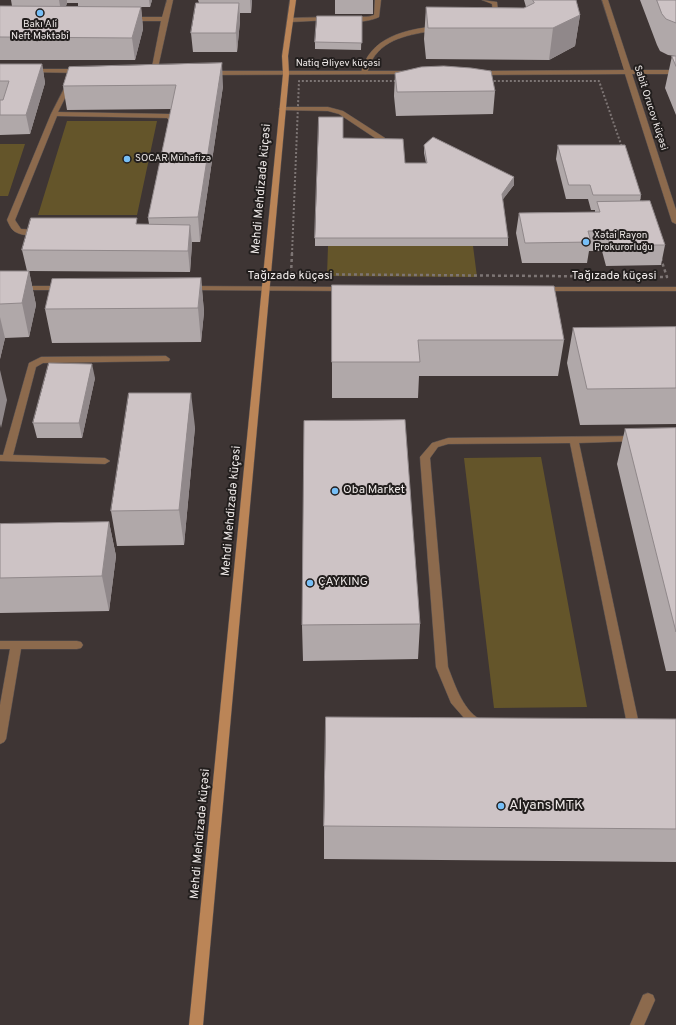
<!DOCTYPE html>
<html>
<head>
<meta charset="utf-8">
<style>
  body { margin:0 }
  canvas { display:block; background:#3e3534 }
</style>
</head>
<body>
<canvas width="676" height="1025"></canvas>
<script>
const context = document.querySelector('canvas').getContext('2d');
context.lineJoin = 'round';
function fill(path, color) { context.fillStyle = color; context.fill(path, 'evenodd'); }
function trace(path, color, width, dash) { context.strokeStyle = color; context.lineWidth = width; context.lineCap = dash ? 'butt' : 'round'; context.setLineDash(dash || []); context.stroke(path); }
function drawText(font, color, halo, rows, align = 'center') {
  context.font = font + ' Overpass,sans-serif'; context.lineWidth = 4; context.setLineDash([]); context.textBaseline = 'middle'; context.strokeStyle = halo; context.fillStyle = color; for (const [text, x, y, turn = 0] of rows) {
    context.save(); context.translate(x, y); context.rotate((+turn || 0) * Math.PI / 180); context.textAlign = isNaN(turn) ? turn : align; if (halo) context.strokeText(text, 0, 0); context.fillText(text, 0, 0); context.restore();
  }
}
fill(new Path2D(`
  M67,121H157L137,215H38Z
  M0,144H25L8,196H0Z
  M328,246H473L477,277L327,276Z
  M541,457L587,707L494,708L464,458Z`), '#64552a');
const lane = new Path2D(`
  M167,0H173L157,72L154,74L151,72L161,21H129L126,19L129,17H162Z
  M375,0H381L379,17C371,21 354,24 346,19C353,14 365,19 374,15Z
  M482,0L497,2L499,22L494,21L492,4Z
  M329,17L332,19L331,20L291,22L288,20L291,18Z
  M438,26L441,28L440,29C415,35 387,35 372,60C369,64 369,70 366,74L361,73C369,37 406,29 438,26Z
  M68,81L73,82L58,112L169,114L178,121L176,130H170V121L167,118L57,116L15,220L21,229L39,230L43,232C37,237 20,236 14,231C11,229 9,224 7,220L51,114Z
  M282,107H328L343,111L385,138L381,140H378L339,114L328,111L280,110L279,109Z
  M166,356L170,359L169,361L43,363L36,367L13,455L105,458L110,461L105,464L0,461V455H3L29,363L41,357Z
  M635,436L640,439L638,441L579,443L640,729L638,732L634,734L630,732L628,729L570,443L448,444L438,447L430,458L448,667C455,685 464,714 484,721L486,724L484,727L480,729L472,727L451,703L436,667L420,457L432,443L448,438Z
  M0,641H77L81,642L83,645L81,648L77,649H21L6,739L4,742L0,744V705L10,649H0Z
  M648,993L653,995L655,1000L644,1025H630L643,995Z`);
const street = new Path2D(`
  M602,0H608L631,70H676V74H632L676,210V224L672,222L625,74L478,75L475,73L478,71L624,70Z
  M30,69H80L83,71L80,73L28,72L27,71Z
  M408,71L410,72V74L210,75L207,73L210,71Z
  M0,286H64L68,288L64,290H0Z
  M187,286L346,287L350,289L346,291L190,290H187L186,288Z
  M539,287H676V291H539L538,289Z`);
const secondary = new Path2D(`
  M290,0H296L288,56L289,74L203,1025H189L283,74L282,56Z`);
trace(lane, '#5a5251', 1);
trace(street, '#5a5251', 1);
trace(secondary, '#5a5251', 1);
trace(new Path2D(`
  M292,254L299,81H599L659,254`), '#7d7574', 2, [2, 2]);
trace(new Path2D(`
  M292,253L291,274L667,277L659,253`), '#7d7574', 2.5, [3, 3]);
fill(lane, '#8c6a4d');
fill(street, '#8c6a4d');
fill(secondary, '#bb8557');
fill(new Path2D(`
  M11,0H152L150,7H141L143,29L135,60H0V6H12ZM67,3H78V6H66Z
  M198,0H252L251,13H240V21L237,52H193L191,33L199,3Z
  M335,0H373V14H335Z
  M524,0H576L580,15L575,46L549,60L426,59L424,39L426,7L524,8L526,7Z
  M640,0H676V115L665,88L672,56H675L668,55L660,51L657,45Z
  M362,16L361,50L315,49V42Z
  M0,64H42L45,83L30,134L0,135Z
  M69,67L223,86L200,242H192L190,272L29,271L36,305L29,337L5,338L0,359V271H27L22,250L138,224H149L148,218L171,109L67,110L63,86Z
  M395,73L495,91L493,114L396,116L394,96Z
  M343,138L405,163H426L424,153V145L514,177V185L502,200L508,238V246H315V238Z
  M558,145L641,195L640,201L665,245L661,265L606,266L602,251H589L587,263H522L516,233L519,213L595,212V210H591L588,199H566L556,159Z
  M201,278L204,312L201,342L52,343L45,309Z
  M332,285L564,340L558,376H419L418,398H332Z
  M676,327V424L580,425L567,363L573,328Z
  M95,378L82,438H37L33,423Z
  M195,427L184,545L117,546L111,511Z
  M676,428V671H666L617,464L625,429Z
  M109,522L116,556L109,611L0,613V524Z
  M420,624L418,659L303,661L302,625Z
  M676,719V862L324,859V826Z`), '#b0a8a9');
fill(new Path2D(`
  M59,0H67V3L62,18Z
  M149,0H152L150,7Z
  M250,0H252L251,13Z
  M239,3L240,21L237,52L236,33Z
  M141,7L143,29L135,60L132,38Z
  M580,15L575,46L549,60L553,28Z
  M222,63L223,86L200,242L198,217Z
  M42,64L45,83L30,134L26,115Z
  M514,177V185L501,202L502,194Z
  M190,225L192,245L190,272L188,251Z
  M29,271L36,305L29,337L22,303Z
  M201,278L204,312L201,342L198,308Z
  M0,317L5,338L0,359Z
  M92,364L95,378L82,438L79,423Z
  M0,370L7,400L1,428L0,424Z
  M191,393L195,427L184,545L179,510Z
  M109,522L116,556L109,611L102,576Z`), '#90888a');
const building = new Path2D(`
  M533,0H576L580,15L553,28H428L426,7L524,8L534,3Z
  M657,0H676V23L666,19L662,14Z
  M196,3H239L236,33H191Z
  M0,6L141,7L132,38L0,37Z
  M317,16H362V43L315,42Z
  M672,56H676V66Z
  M222,63L198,217L148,218L176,85L63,86L69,67Z
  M0,64H42L26,115H0V100H3L9,81H0Z
  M444,66L471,68L491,71L495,91L397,92L395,73L421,67Z
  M319,117H343V138L403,139L405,163H427L424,145L433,137L514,177L502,194L508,238H315Z
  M558,145H625L641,195H593L590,185H569Z
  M650,201L665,245H610L606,231H588L591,242L525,243L519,213L600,212L597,202Z
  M31,218H137L136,224L190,225L188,251L22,250Z
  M0,271H29L22,303L0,304Z
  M201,278L198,308L45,309L52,279Z
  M332,285L554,286L564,340H418L420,362H332Z
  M676,327V388L587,389L573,328Z
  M49,363L92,364L79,423H33Z
  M129,393H191L179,510L111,511Z
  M405,420L420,624L302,625L304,421Z
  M676,428V632L625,429Z
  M109,522L102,576L0,578V524Z
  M326,717L676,719V829L324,826Z`);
fill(building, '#cdc3c5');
trace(building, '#90888a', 1);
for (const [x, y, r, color] of [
  [40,13,4,"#77bff7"],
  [127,159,4,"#77bff7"],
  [586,242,4,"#77bff7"],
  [335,491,4,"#77bff7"],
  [310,583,4,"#77bff7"],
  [501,806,4,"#77bff7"]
]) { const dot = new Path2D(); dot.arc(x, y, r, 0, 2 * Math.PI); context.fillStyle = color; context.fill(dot); trace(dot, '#221e1d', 1.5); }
drawText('10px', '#ede8e7', '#221e1d', [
  ["Bakı Ali",40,25,"center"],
  ["Neft Məktəbi",40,37,"center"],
  ["SOCAR Mühafizə",135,159],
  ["Xətai Rayon",594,236],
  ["Prokurorluğu",594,248]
], 'left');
drawText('10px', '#ede8e7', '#221e1d', [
  ["Natiq Əliyev küçəsi",338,64],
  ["Sabit Orucov küçəsi",650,108,72]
]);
drawText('12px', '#ede8e7', '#221e1d', [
  ["Mehdi Mehdizadə küçəsi",262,189,-85],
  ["Tağızadə küçəsi",290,277],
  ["Tağızadə küçəsi",614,277],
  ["Mehdi Mehdizadə küçəsi",232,511,-85],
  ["Mehdi Mehdizadə küçəsi",201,834,-85]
]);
drawText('12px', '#ede8e7', '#221e1d', [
  ["Oba Market",343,491],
  ["ÇAYKING",318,583]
], 'left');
drawText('14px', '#ede8e7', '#221e1d', [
  ["Alyans MTK",509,806]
], 'left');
</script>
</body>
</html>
